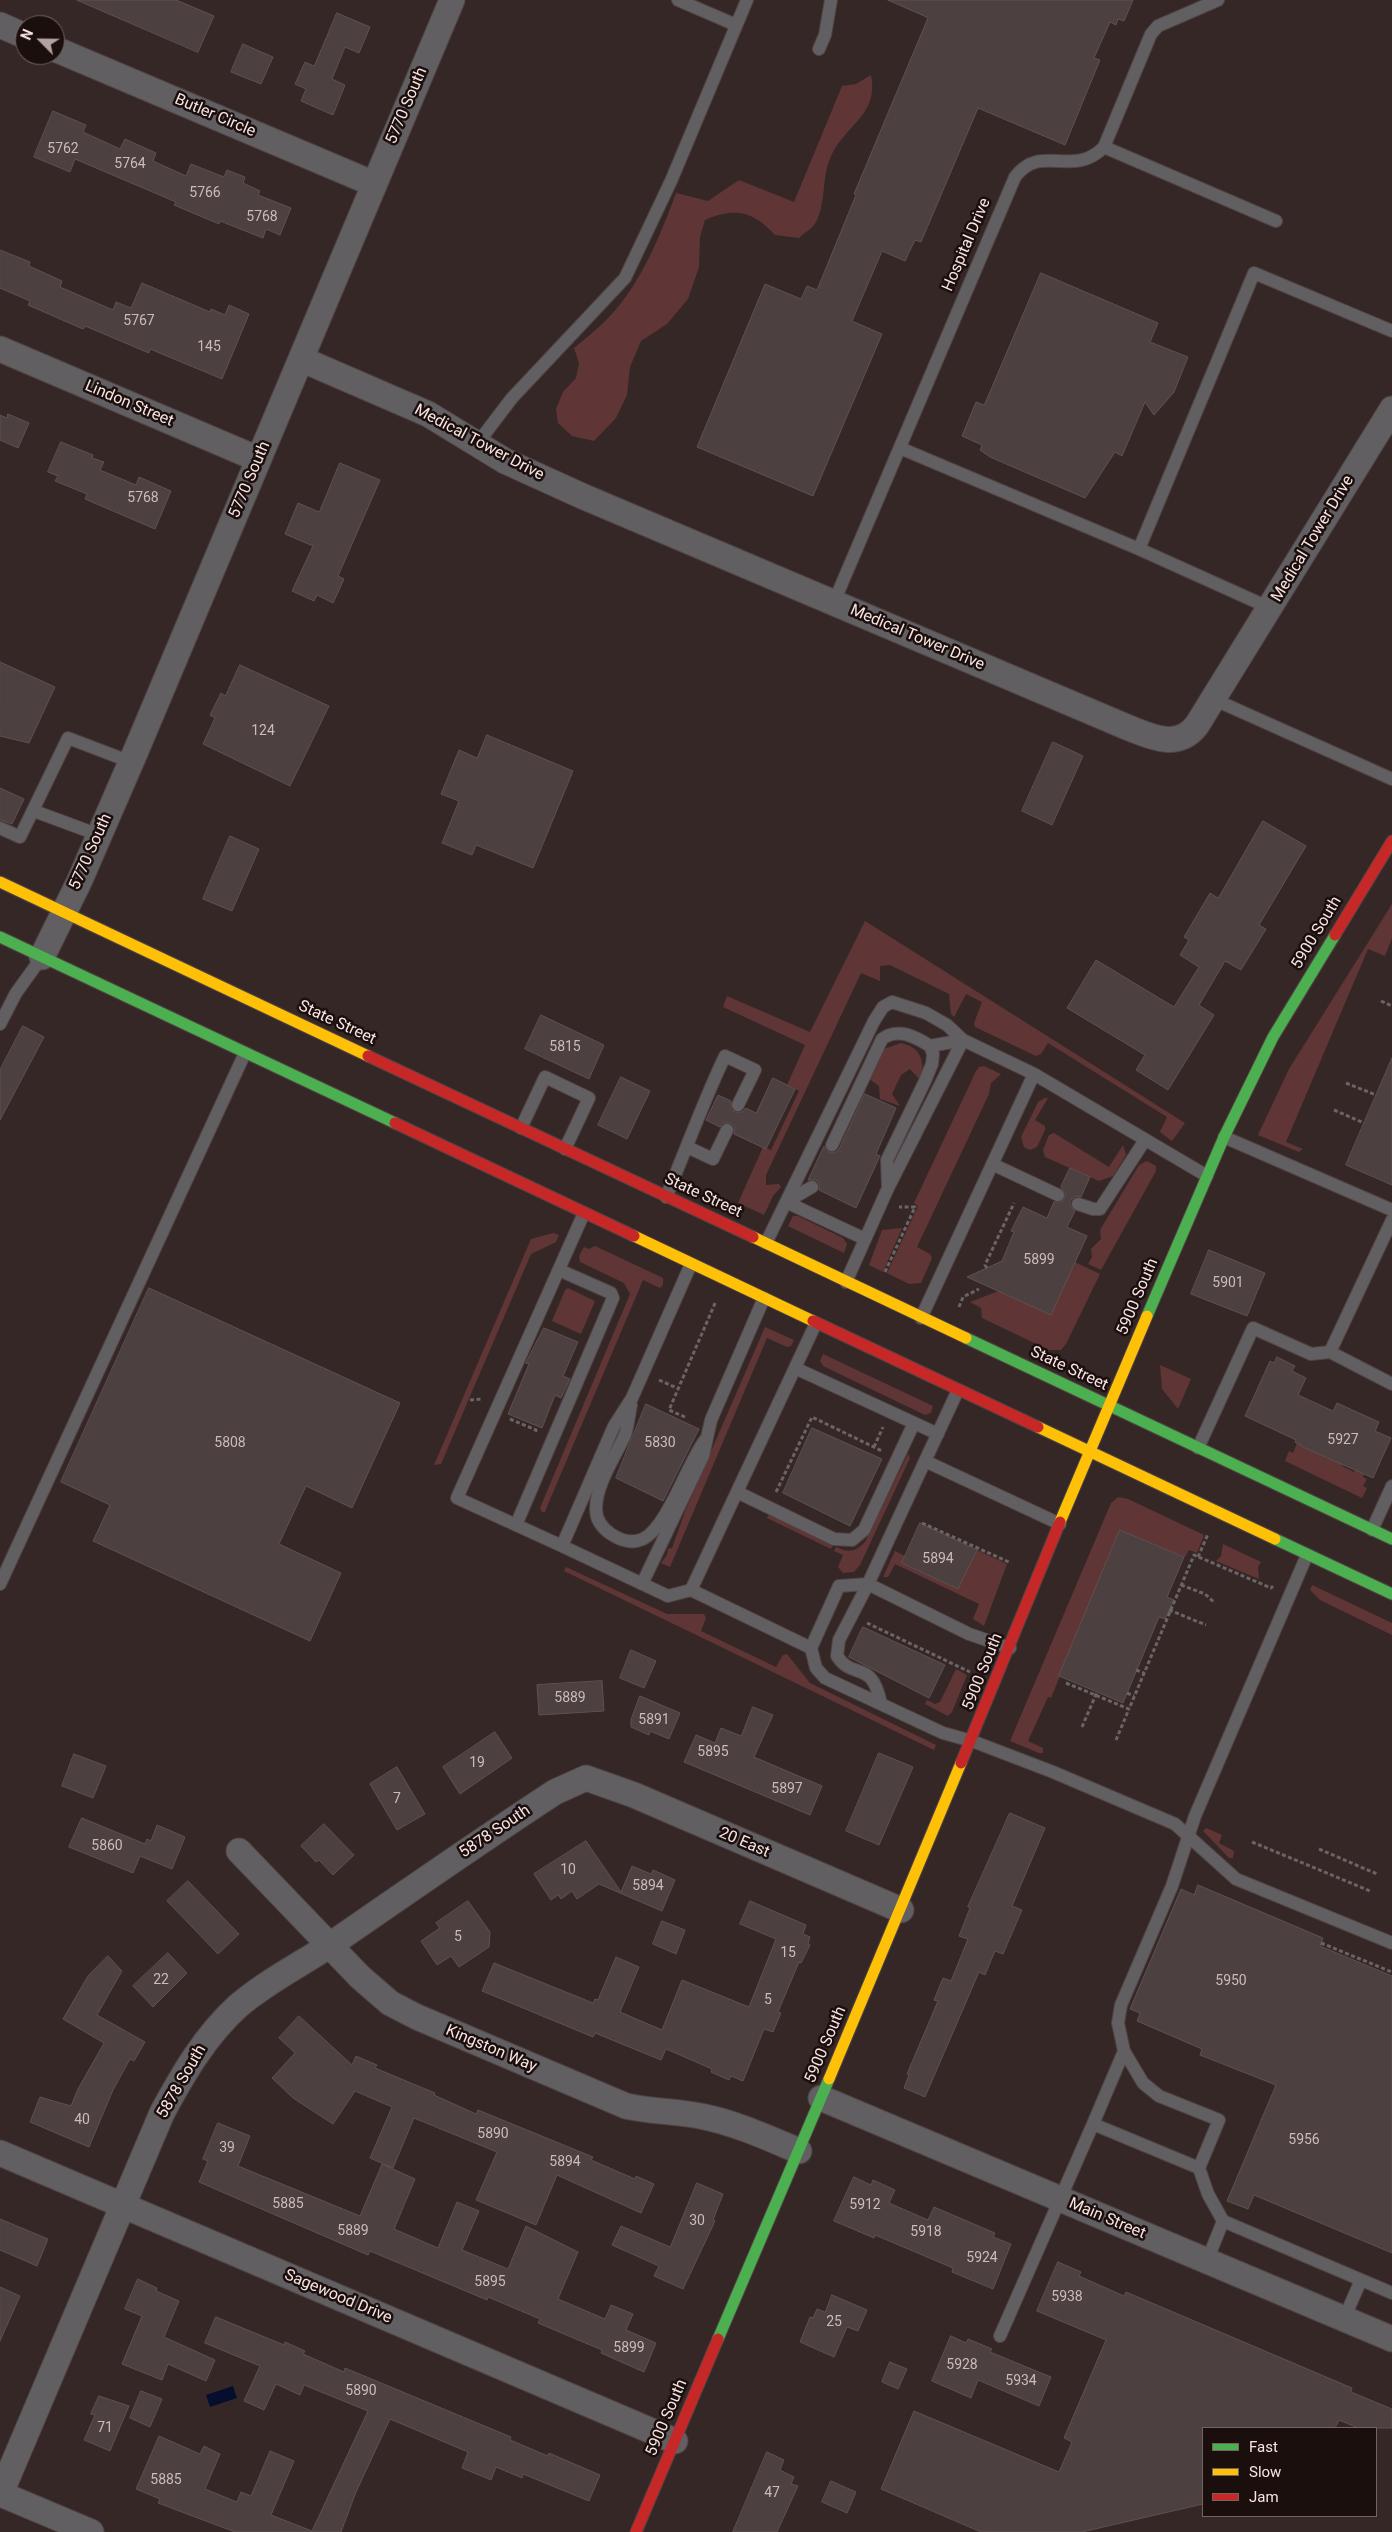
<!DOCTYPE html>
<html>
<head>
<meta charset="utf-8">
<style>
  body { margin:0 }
  #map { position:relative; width:1392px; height:2532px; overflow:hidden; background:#362727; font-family:Roboto,sans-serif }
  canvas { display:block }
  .legend { position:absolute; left:1202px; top:2427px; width:175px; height:90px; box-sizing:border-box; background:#1b0f0e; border:1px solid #736463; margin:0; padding:6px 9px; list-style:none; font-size:15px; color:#f7e4e3 }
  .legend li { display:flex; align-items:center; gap:10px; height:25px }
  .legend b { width:25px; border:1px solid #736463 }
  .north { position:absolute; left:15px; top:15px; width:50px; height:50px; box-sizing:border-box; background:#1b0f0e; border:1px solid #736463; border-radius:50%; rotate:293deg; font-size:14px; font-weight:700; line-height:20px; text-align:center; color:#f7e4e3 }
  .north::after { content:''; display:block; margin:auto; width:18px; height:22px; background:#b3a2a1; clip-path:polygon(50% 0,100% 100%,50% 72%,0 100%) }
</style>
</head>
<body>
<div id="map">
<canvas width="1392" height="2532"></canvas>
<ul class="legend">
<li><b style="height:6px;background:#4caf50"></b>Fast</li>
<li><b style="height:6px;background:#ffc107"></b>Slow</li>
<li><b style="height:6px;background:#c62828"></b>Jam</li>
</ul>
<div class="north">N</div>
</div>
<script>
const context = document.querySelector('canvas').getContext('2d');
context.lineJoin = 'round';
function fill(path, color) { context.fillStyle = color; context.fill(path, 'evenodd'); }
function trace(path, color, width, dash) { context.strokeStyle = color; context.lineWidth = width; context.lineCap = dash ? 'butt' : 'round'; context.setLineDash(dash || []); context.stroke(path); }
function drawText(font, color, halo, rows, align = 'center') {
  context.font = font + ' Roboto,sans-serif'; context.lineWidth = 5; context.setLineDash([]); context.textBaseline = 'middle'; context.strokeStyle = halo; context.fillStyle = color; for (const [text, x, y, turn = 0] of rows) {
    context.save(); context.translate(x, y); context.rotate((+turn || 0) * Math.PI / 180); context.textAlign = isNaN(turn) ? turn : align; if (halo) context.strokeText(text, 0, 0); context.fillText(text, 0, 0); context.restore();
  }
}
fill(new Path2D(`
  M871,75C879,114 847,124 832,154C821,175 827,201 816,222C813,228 804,233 799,238L775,235C753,211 735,207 705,220L700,237L699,267L688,299L667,324L641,341L630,367L627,395L616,418L594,441L572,436L558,423L556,409L563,392L576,378L579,363L574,348C587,337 600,327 611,315C641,283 661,234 676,193L708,201L739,180L794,202L842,86L856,84Z
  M1392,904V938L1385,956L1368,949L1286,1142L1303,1149L1299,1152L1258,1135L1289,1069Z
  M865,921L1185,1123L1172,1141L1160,1132L1167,1117L1048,1043L1041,1054L1036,1056L975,1027L974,1023L982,1002L966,994L954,1017L951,1014L949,994L890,965L880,966V981L861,973L766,1175V1185L779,1184L781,1187L773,1196L764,1215L738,1203L763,1147L771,1150L799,1091L787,1085L805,1045L723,1007L727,996L810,1032Z
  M901,1043C921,1047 926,1062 920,1080L910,1069L901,1075L892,1094L900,1106L880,1099L879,1086L869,1079L884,1049Z
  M984,1066L1001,1074L991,1083L989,1094L917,1247L930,1254L932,1258L921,1283L909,1284L887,1273L918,1206L914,1203L976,1071L979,1067Z
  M1045,1098H1048L1035,1120L1045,1126V1130L1037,1147L1030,1150L1024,1147L1021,1137L1038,1102Z
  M1054,1133L1109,1167L1123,1145L1126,1155L1113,1176L1099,1181L1045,1157L1043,1150L1049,1135Z
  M1147,1161L1156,1166V1171L1101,1270L1088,1264L1092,1257L1091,1249L1101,1239L1100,1230L1139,1165Z
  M793,1216H798L843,1238L847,1244L844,1253L788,1226Z
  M902,1228L883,1272L869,1265L882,1230Z
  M553,1233L559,1235L556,1242L531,1254L441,1464L434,1465L531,1239Z
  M595,1246L663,1278V1285L660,1288L643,1280L549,1502L545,1512H542L540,1508L630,1294L624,1283L580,1262L579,1256L584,1247L589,1249Z
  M1075,1262L1100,1274L1066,1344L1061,1350H1049L982,1318L981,1308L970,1302Z
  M568,1288L595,1301L581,1334L552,1321L565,1290Z
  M765,1327L794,1340L791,1346L787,1347L767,1338L670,1567L661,1563L667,1555L668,1549L672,1548L686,1509Z
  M823,1354L933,1406L931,1413L925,1415L823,1366L820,1361Z
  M1160,1365L1191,1379L1178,1409L1162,1389Z
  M1297,1443L1343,1464L1342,1466L1354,1472L1355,1470L1364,1474L1363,1477L1367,1479L1363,1486L1367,1488L1362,1498L1285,1461L1289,1451L1293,1453Z
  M908,1454L910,1458L860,1565L854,1572L843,1573L838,1567L843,1555L834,1551L836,1547C848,1553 856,1552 865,1542Z
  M1118,1497L1128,1499L1204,1535L1197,1553L1189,1550L1185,1557L1120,1530L1051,1698L1048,1697L1028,1741L1043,1748V1753H1039L1010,1741L1111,1503Z
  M769,1514L833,1545L831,1549L767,1518Z
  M1223,1544L1261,1562L1258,1567L1259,1579L1216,1561L1221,1556Z
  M977,1550L1007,1564L984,1626L973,1619L979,1604L895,1564L888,1577H883L895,1551L905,1556L902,1563L958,1589Z
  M566,1567L667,1614H704L706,1618L701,1631L776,1667L783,1655L787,1654L810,1683L936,1745L934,1750L564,1571Z
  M1312,1585L1392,1623V1635L1320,1600L1310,1590Z
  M956,1669L967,1675L952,1712L948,1716L925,1704L927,1700L935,1704L940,1702Z
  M1206,1828L1222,1835L1219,1843L1234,1851L1233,1858H1229L1203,1831Z`), '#603535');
fill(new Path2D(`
  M233,2386L237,2398L210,2407L206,2395Z`), '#050f2d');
const building = new Path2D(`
  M77,0H176L214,16L198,52Z
  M888,0H1133L1124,21L1118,19L1116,25L1110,22L1094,58L1100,60L1065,145L978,108L921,242L915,240L905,261L882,251L852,321L882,334L813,496L697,447L765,284L801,299L807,286L817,290L856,195L854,194L928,18Z
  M337,13L370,27L359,53L345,47L332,79L345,85L333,115L301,101L306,89L295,84L305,62L314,66Z
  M243,44L273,57L261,84L231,72Z
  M53,111L86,125L83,132L120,149L125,139L156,153L153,161L186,176L191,164L224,177L227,170L245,177L243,183L260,191L258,195L291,208L280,235L266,229L263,238L220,221L219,224L174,205L176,202L75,159L70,172L34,157Z
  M0,250L30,262L29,266L62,281L60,287L113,310L116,302L131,308L142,283L210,312L211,309L225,315L229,305L249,314L222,379L150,349L149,353L85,326L83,329L28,305L30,301L0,288Z
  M1041,273L1158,323L1150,342L1188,357L1174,392L1154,415L1145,402L1122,456L1115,452L1085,498L990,457L980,450L982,445L962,436L976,402L984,405Z
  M8,414L29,423L18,448L0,440V415L7,418Z
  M61,442L93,455L92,458L104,462L100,470L136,485L139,477L171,491L155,529L85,499L87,494L55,481L58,476L48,472Z
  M340,463L380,480L338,576L344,579L333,603L317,595L314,601L292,591L313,546L285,534L298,503L319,512Z
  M0,662L55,687L29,743L0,736Z
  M240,665L329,706L290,786L203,744L215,718L210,715L221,693L225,696Z
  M487,735L573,771L533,868L476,845L472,855L442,843L459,801L441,794L459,750L477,758Z
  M1053,742L1083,756L1052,825L1022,811Z
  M0,788L24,799L12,824L0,820Z
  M1263,821L1306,846L1259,925L1266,929L1241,970L1225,961L1199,1005L1214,1015L1168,1090L1136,1070L1145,1055L1067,1008L1096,960L1174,1007L1199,967L1180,955L1189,940L1184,937L1210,893L1218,898Z
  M230,836L259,849L232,911L203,899Z
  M541,1015L604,1045L589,1079L525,1049Z
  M23,1026L44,1037L0,1120V1070Z
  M1392,1058V1185L1346,1165Z
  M621,1077L650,1091L627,1139L598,1125Z
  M773,1078L795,1089L766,1149L734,1134V1126L730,1123H723L720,1127L706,1120L718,1095L731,1101V1109L735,1112H742L746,1108L756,1113Z
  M865,1094L896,1108L876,1154L880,1156L879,1158L856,1208L819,1190V1183L816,1180H808L824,1146L829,1152H836L839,1149Z
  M1070,1168L1090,1177L1081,1197L1076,1196L1070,1201V1206L1075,1211L1067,1227L1087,1236L1051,1315L967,1277L1002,1261L1014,1232L1011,1231L1023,1207L1047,1218L1054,1202L1063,1201L1066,1194L1061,1187Z
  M1209,1250L1265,1273L1247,1316L1191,1294Z
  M149,1288L400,1403L352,1508L306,1486L279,1544L341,1573L310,1641L93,1541L110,1505L61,1482Z
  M544,1328L578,1342L563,1376L570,1379L561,1398L555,1395L542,1428L508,1414L529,1364L526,1363Z
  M1277,1357L1295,1366L1292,1371L1306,1378L1298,1395L1333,1411L1337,1403L1379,1422L1375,1431L1391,1438L1373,1478L1305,1448L1295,1442L1296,1440L1245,1416L1270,1361L1274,1363Z
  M646,1404L699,1429L663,1501L616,1478Z
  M812,1428L882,1459L850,1526L783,1493Z
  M920,1523L977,1550L958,1589L902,1563Z
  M1120,1530L1184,1557L1167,1597L1174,1600L1165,1619L1159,1617L1123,1703L1059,1676Z
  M863,1627L945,1665L929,1698L849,1657Z
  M631,1650L656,1661L644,1688L620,1678Z
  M602,1681L604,1711L539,1715L537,1685Z
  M640,1696L680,1713L669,1739L650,1731L649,1735L631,1727V1720Z
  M753,1707L773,1715L754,1757L822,1786L810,1815L684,1762L696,1735L715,1743L721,1728L741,1736Z
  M495,1732L512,1758L460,1794L443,1767Z
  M879,1753L913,1767L879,1845L846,1831Z
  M74,1754L106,1766L93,1798L62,1786Z
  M397,1767L425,1814L397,1830L370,1784Z
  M1010,1813L1045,1828L1012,1906L1022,1910L1003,1954L995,1951L985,1975L979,1972L925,2097L904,2088L909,2075L907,2074L938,2001L934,2000L943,1978L951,1981L968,1939L959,1936L970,1908L968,1907Z
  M82,1818L145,1844L147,1839L151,1841L157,1825L185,1837L172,1869L140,1856L133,1873L69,1847Z
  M324,1824L354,1855L333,1875L319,1860L316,1862L301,1846Z
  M586,1841L621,1892L632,1866L651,1874L653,1870L675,1880L662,1911L599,1884L577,1899L572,1891L561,1899L558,1895L551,1900L534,1874Z
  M188,1881L239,1934L218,1954L167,1901Z
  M1198,1885L1323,1938L1320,1946L1392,1976V2253L1254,2195L1248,2209L1227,2201L1276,2085L1200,2055L1202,2049L1137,2021L1140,2013L1130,2009L1181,1889L1194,1895Z
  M468,1901L490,1932L489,1947L459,1967L451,1956L437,1965L421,1941L440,1928L436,1923Z
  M750,1901L806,1925L803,1934L810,1937L808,1944L810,1945L801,1963L799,1962L778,2012L781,2013L773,2032L764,2029L743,2081L731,2076L729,2080L711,2072L712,2069L666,2049L661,2060L595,2033L593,2037L482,1991L494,1963L593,2003L595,1999L598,2000L616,1957L639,1967L620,2012L662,2030L682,1980L749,2007L776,1939L740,1924Z
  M662,1921L685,1930L676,1954L653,1944Z
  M168,1953L187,1973L153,2007L133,1986Z
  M108,1956L122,1971L97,2015L145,2042L134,2061L130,2059L113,2090L89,2147L30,2122L40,2097L71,2106L78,2089L104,2043L63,2019L88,1976Z
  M299,2016L352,2065L356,2056L377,2065L375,2068L435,2093L434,2095L476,2114L478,2110L593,2157L591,2160L635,2179L636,2176L654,2184L641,2213L557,2175L536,2225L476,2200L497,2152L414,2118L393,2168L370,2158L392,2107L355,2091L333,2124L293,2098L272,2078L295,2053L279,2038Z
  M218,2123L250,2136L238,2166L360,2216L382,2164L415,2179L394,2229L438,2248L457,2202L479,2211L462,2250L508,2269L526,2226L578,2252L558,2299L605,2319L611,2305L633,2314L626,2330L656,2343L644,2372L601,2353L602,2350L538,2323L540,2319L488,2297L487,2300L370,2251L368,2255L199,2182L208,2161L203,2159Z
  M854,2177L871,2185L873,2180L895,2190L889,2203L928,2220L934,2207L995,2233L993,2237L1011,2244L993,2289L952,2272L953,2268L875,2235L874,2238L834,2221Z
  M697,2183L723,2194L713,2220L715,2221L683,2289L654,2276L659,2266L612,2245L621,2226L670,2247Z
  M0,2219L48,2239L37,2266L0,2250Z
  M1058,2262L1081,2272L1079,2276L1124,2296L1126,2292L1352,2388L1351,2392L1392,2409V2428H1358L1339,2420L1335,2428H1203V2504L1082,2532H981L881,2489L914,2411L1059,2472L1072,2442L1064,2438L1106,2340L1037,2311Z
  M138,2279L157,2288L156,2291L179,2301L164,2337L215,2360L206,2381L168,2364L162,2380L122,2364L142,2316L125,2309Z
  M0,2287L20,2296L0,2341Z
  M832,2295L867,2310L858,2331L847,2327L834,2357L800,2342L810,2317L813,2318L817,2309L825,2312Z
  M216,2317L284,2345L285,2342L305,2351L303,2354L344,2372L345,2368L511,2437L510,2440L548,2456L549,2453L600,2475L589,2501L523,2474L522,2478L496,2467L491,2480L462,2468L468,2452L390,2419L356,2492L341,2532H235L158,2503L160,2499L136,2489L159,2436L200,2454L204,2446L220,2454L205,2489L237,2502L241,2492L251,2496L270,2451L294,2461L271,2515L312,2531L368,2411L304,2385L300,2395L276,2384L264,2410L244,2401L260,2366L205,2343Z
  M951,2336L966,2343L968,2339L992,2349L990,2352L1051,2377L1039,2406L978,2380L971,2398L932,2381Z
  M890,2362L907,2369L898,2389L882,2382Z
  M141,2391L162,2399L150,2427L130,2418Z
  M99,2396L129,2406L110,2451L84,2440L95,2415L91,2414Z
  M767,2452L784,2460L780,2470L794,2477L791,2484L798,2486L777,2532H733Z
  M831,2481L856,2492L847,2513L822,2502Z`);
fill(building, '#4c4040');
trace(building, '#5e5151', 1);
const lane = new Path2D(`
  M678,0L736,25
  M819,49L825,35L831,0
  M1104,147L1276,221
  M477,444L512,398L625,278L671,181L747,0
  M900,448L1139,549L1254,273L1392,331
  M1139,549L1270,608
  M834,602L1015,177C1041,142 1073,179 1104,147L1151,34L1158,26L1218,0
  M1213,699L1392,779
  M34,811L99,835
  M0,828L20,837L68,738L131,762
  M0,1024L16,993L42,957
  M930,1046L963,1040
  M521,1128L545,1077L589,1098L565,1149
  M1224,1137L1392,1210
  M832,1145L882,1039C898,1027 916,1037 930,1046L933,1054L932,1064L925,1081L887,1160L888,1188
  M687,1147L713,1159L727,1130
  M992,1164L1058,1195
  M666,1197C686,1150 703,1102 725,1056L755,1070L738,1105
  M786,1202L865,1239
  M786,1202L812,1187
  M1078,1204L1093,1209H1100L1145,1140
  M1392,1220L1330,1352L1392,1384
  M766,1243L874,1021L883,1007L892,1002L926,1013L947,1025L963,1040L1034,1074
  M846,1282L888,1188L963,1040
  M921,1318L1034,1074L1207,1176
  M816,1323L691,1590L811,1648L816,1668L825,1678L943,1733L972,1741L1053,1772L1175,1824L1236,1879L1392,1943
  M795,1368L938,1434
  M958,1390L925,1461L1060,1524
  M631,1405C629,1415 628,1426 625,1435C615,1457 596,1484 596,1509C596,1520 602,1528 611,1534C620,1540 632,1544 643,1539C668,1526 687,1464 705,1440
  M1198,1448L1253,1328L1311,1354L1330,1352
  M737,1492L834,1539L852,1540L864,1530L914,1423
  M516,1525L613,1298L611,1293L559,1270
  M1372,1530L1392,1486
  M562,1546L457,1498L584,1213
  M1307,1555L1195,1816L1172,1886L1121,2005L1118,2023L1124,2051L1093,2124L1199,2168L1208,2194L1223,2221L1392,2293
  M0,1584L245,1053
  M642,1584L703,1456L711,1420L764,1298
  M691,1590L668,1596L562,1546L614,1426L632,1398L691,1264
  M811,1648L839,1586L868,1584L925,1461
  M881,1704C872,1658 853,1681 837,1656L839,1640L868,1584L969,1634L1010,1648
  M1124,2051L1143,2083L1159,2096L1219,2120L1199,2168
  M1207,2261L1223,2221
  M1344,2319L1361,2280
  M1000,2336L1093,2124`);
const street = new Path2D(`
  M0,25L25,36
  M55,49L374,184
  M0,349L258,459
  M301,359L428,414L505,461L582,496L1129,728C1152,737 1178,750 1197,725L1392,409
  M42,957L79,882L135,753L452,0
  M239,1851L360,1977L390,2003L417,2017L626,2106C652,2112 679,2111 705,2117C738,2124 768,2138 799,2151
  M821,2098L1392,2339
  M0,2153L675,2441
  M1,2494L91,2532
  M0,2495L162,2113C183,2074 205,2036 238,2006C267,1981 302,1964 333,1943C407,1892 480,1841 555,1792L586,1778L634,1795L901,1910`);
const fast = new Path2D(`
  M0,937L395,1123
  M1147,1316L1224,1137L1273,1037L1335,935
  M966,1338L1392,1539
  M1275,1539L1392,1594
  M718,2339L829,2079`);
const slow = new Path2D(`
  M0,882L368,1056
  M634,1236L813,1321
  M753,1237L966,1338
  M1038,1427L1275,1539
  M1060,1522L1147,1316
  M829,2079L961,1763`);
const jam = new Path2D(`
  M1335,935L1392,841
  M368,1056L753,1237
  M395,1123L634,1236
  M813,1321L1038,1427
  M961,1763L1060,1522
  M636,2532L718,2339`);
trace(lane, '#4f4343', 14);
trace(street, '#4f4343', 27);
trace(fast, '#4f4343', 13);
trace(slow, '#4f4343', 13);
trace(jam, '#4f4343', 13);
trace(new Path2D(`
  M1381,1001L1392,1006
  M1346,1083L1376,1095
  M1334,1110L1364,1123
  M987,1268L985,1265L1014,1203
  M885,1272L915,1207H899
  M959,1307L963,1297L979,1289
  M659,1380L679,1389
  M470,1400L482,1399
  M685,1417L669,1410L716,1301
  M510,1419L536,1430L535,1433
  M874,1447L883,1427
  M776,1492L812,1417L882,1451
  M922,1523L1011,1563
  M1198,1557L1208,1534
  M1181,1585L1205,1594L1215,1603
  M1169,1610L1206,1625
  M867,1623L970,1672
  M1136,1670L1144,1673
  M1066,1683L1129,1709L1194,1555L1271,1588L1273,1586
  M1127,1693L1134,1696
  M1082,1727L1097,1692
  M1116,1740L1129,1709
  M1252,1842L1370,1891
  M1319,1849L1377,1874
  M1321,1943L1392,1972`), '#6a6466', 3, [4, 2.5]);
trace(lane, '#625f62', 12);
trace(street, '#625f62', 25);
trace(fast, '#4caf50', 11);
trace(slow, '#ffc107', 11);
trace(jam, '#c62828', 11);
drawText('14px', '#ccbbba', null, [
  ["5762",63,149],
  ["5764",130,164],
  ["5766",205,193],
  ["5768",262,217],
  ["5767",139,321],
  ["145",209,347],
  ["5768",143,498],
  ["124",263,731],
  ["5815",565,1047],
  ["5899",1039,1260],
  ["5901",1228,1283],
  ["5927",1343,1440],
  ["5808",230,1443],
  ["5830",660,1443],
  ["5894",938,1559],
  ["5889",570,1698],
  ["5891",654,1720],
  ["5895",713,1752],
  ["19",477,1763],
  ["5897",787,1789],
  ["7",397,1799],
  ["5860",107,1846],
  ["10",568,1870],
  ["5894",648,1886],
  ["5",458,1937],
  ["15",788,1953],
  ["22",161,1980],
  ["5950",1231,1981],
  ["5",768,2000],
  ["40",82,2120],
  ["5890",493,2134],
  ["5956",1304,2140],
  ["39",227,2148],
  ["5894",565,2162],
  ["5885",288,2204],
  ["5912",865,2205],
  ["30",697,2221],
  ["5889",353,2231],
  ["5918",926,2232],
  ["5924",982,2258],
  ["5895",490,2282],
  ["5938",1067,2297],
  ["25",834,2322],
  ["5899",629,2348],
  ["5928",962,2365],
  ["5934",1021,2381],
  ["5890",361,2391],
  ["71",105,2428],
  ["5885",166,2480],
  ["47",772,2493]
]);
drawText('16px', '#f7e4e3', '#1b0f0e', [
  ["5770 South",407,106,-67],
  ["Butler Circle",215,116,23],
  ["Hospital Drive",967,245,-67],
  ["Lindon Street",129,404,23],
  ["Medical Tower Drive",479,443,28],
  ["5770 South",250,480,-67],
  ["Medical Tower Drive",1313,539,-59],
  ["Medical Tower Drive",917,638,23],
  ["5770 South",91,852,-66],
  ["5900 South",1317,933,-59],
  ["State Street",337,1023,25],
  ["State Street",703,1196,25],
  ["5900 South",1138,1297,-67],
  ["State Street",1069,1369,25],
  ["5900 South",983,1672,-68],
  ["5878 South",495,1832,-34],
  ["20 East",744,1843,23],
  ["5900 South",826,2045,-67],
  ["Kingston Way",491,2049,23],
  ["5878 South",182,2082,-60],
  ["Main Street",1107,2219,23],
  ["Sagewood Drive",338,2297,23],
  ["5900 South",667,2418,-67]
]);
</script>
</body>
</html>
